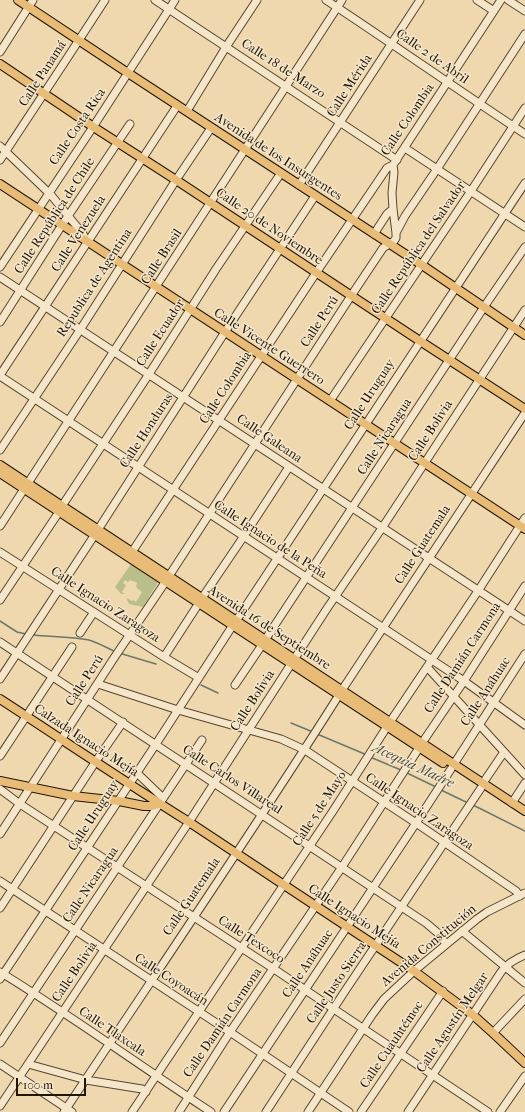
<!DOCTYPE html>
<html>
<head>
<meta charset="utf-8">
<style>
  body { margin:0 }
  #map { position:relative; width:525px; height:1112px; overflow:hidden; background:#f0d8ae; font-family:"IM FELL French Canon",serif }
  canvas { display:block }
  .scale { position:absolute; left:16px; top:1078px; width:70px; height:18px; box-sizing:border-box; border:2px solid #201607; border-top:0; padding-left:5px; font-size:12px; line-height:14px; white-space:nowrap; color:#201607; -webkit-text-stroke:3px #f5e6ca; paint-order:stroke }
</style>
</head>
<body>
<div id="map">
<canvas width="525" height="1112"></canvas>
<div class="scale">100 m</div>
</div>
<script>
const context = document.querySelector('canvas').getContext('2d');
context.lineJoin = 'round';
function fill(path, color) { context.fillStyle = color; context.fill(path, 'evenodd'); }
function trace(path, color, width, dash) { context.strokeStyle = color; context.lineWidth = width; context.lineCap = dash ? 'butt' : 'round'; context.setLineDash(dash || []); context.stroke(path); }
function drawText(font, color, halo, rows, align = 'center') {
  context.font = font + ' "IM FELL French Canon",serif'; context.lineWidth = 3; context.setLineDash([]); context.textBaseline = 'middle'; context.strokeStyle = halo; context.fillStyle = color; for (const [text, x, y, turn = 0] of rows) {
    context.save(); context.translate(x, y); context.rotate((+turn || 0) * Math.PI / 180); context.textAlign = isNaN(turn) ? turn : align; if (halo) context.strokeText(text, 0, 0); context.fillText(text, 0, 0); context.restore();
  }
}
fill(new Path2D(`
  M131,564L158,582L143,607L129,604L127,600V598L132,601L133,600L136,602L142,592L136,587L137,583L133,581H132L130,580L128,582L125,580L123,583L126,585L122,592L125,594H121L115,587Z`), '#babf8a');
trace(new Path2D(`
  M0,621L17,632L26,634
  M32,635C51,637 71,636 89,640C99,643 107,648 116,652
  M119,653L156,664
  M201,685L218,693
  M291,723L313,732
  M317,734L367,755
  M370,757L401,770
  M407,773L436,787
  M441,790L468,803
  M473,805L525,831`), '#6a786c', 1.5);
const minor = new Path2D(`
  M155,0L397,160
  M326,0C393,44 458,90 525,134
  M477,0L494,11
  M508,0L525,11
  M0,52L33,0
  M187,111L226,47L257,0
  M0,146L51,195L83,234L86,240
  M405,148L525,227
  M0,160L64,63L105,0
  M299,185L420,0
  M396,233L405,216L437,169L525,34
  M374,234L387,214L393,209
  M0,267L93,127L175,0
  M0,277L525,621
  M0,322L62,225L130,124
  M0,375L177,106
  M0,376L464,681L525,725
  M330,401L471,191L525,108
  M0,450L80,330L176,180L211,128
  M62,506L149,374L216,269L281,173
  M0,526L114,351L342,0
  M0,552L164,657L199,678
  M132,552L316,273L387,168L393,165L501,0
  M169,576L351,296L383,248L394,241L396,238V233L393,209L392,193L394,172L393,165
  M202,598L244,536L289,467
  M0,600L59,512
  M236,621L525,183
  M80,633L94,612
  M265,640L484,307L525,247
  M0,642L426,923L439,934L446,944
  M164,657L199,603
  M427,667L525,775
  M0,679L92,539L225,332L315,196
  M98,684L178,710L281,739L305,750L416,823L516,891L520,896
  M235,685L262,645
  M342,690L525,413
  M422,743L464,681L525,586
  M0,756L72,647
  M454,764L525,654
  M137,773L163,798
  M483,783L504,752
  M0,789L20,804L274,969L488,1112
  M512,803L525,783
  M0,834L114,658L166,581
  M0,881L230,1032L349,1112
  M0,908L96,761L123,722
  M462,931L525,983
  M0,972C72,1016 140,1066 211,1112
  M0,979L156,744L233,625
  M493,1033L525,999
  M0,1043L202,740
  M0,1064L72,1112
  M28,1064L86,1080L142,1089L146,1092
  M0,1106L189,822L326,610L382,528L525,310
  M64,1112C156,973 250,836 339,695
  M132,1112L333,811L390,722L478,591L525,518
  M179,1112L230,1032L342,867L419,748
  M224,1112L416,823L451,769
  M266,1112L345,991L481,788
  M308,1112L372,1015L384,999L414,971L477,919L487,912L525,893
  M361,1112L443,991
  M408,1112L501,972C507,964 515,959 525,955
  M500,1112L525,1076`);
const major = new Path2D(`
  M18,0L128,73L422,265L525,335
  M0,64L95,128L176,180L420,341L525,409
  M0,184L525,529
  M0,465L525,811
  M0,473L443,763
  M0,699C63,740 125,782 189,822L414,971L473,1015L493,1033L525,1063
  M0,781L73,796L119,801L144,806H152L159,804`);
trace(minor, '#544631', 9);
trace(major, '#201607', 10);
trace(minor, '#f5e6ca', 7);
trace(major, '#e8bc77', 8);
drawText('13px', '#201607', '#f5e6ca', [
  ["Calle 2 de Abril",432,57,35],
  ["Calle 18 de Marzo",283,69,33],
  ["Calle Panamá",43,74,-57],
  ["Calle Mérida",350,86,-57],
  ["Calle Colombia",408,120,-56],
  ["Calle Costa Rica",78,127,-56],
  ["Avenida de los Insurgentes",278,157,33],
  ["Calle República de Chile",55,216,-57],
  ["Calle 20 de Noviembre",269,227,34],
  ["Calle Venezuela",79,234,-57],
  ["Calle República del Salvador",419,248,-56],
  ["Calle Brasil",162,257,-57],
  ["Republica de Agentina",95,283,-57],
  ["Calle Perú",320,322,-57],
  ["Calle Ecuador",161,333,-57],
  ["Calle Vicente Guerrero",269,347,33],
  ["Calle Colombia",226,388,-57],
  ["Calle Uruguay",370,395,-57],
  ["Calle Honduras",147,431,-57],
  ["Calle Bolivia",431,431,-57],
  ["Calle Nicaragua",385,437,-57],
  ["Calle Galeana",269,439,34],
  ["Calle Ignacio de la Peña",270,540,33],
  ["Calle Guatemala",423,545,-57],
  ["Calle Ignacio Zaragoza",105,605,33],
  ["Avenida 16 de Septiembre",269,628,33],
  ["Calle Damián Carmona",463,658,-57],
  ["Calle Perú",85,681,-57],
  ["Calle Anáhuac",486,692,-57],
  ["Calle Bolivia",253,701,-57],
  ["Calzada Ignacio Mejía",86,741,33],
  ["Calle Carlos Villareal",232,780,33],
  ["Calle 5 de Mayo",320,809,-57],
  ["Calle Ignacio Zaragoza",419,812,34],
  ["Calle Uruguay",94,816,-57],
  ["Calle Nicaragua",91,885,-56],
  ["Calle Guatemala",192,897,-56],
  ["Calle Ignacio Mejía",354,917,33],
  ["Calle Texcoco",251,940,33],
  ["Avenida Constitución",429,946,-40],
  ["Calle Anáhuac",308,964,-56],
  ["Calle Bolivia",75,972,-56],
  ["Calle Coyoacán",171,980,33],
  ["Calle Justo Sierra",337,983,-56],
  ["Calle Damián Carmona",223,1023,-56],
  ["Calle Agustín Melgar",453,1023,-56],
  ["Calle Tlaxcala",112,1032,34],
  ["Calle Cuauhtémoc",392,1045,-56]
]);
drawText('italic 14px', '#4b4f42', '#f5e6ca', [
  ["Acequia Madre",413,766,25]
]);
</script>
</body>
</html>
